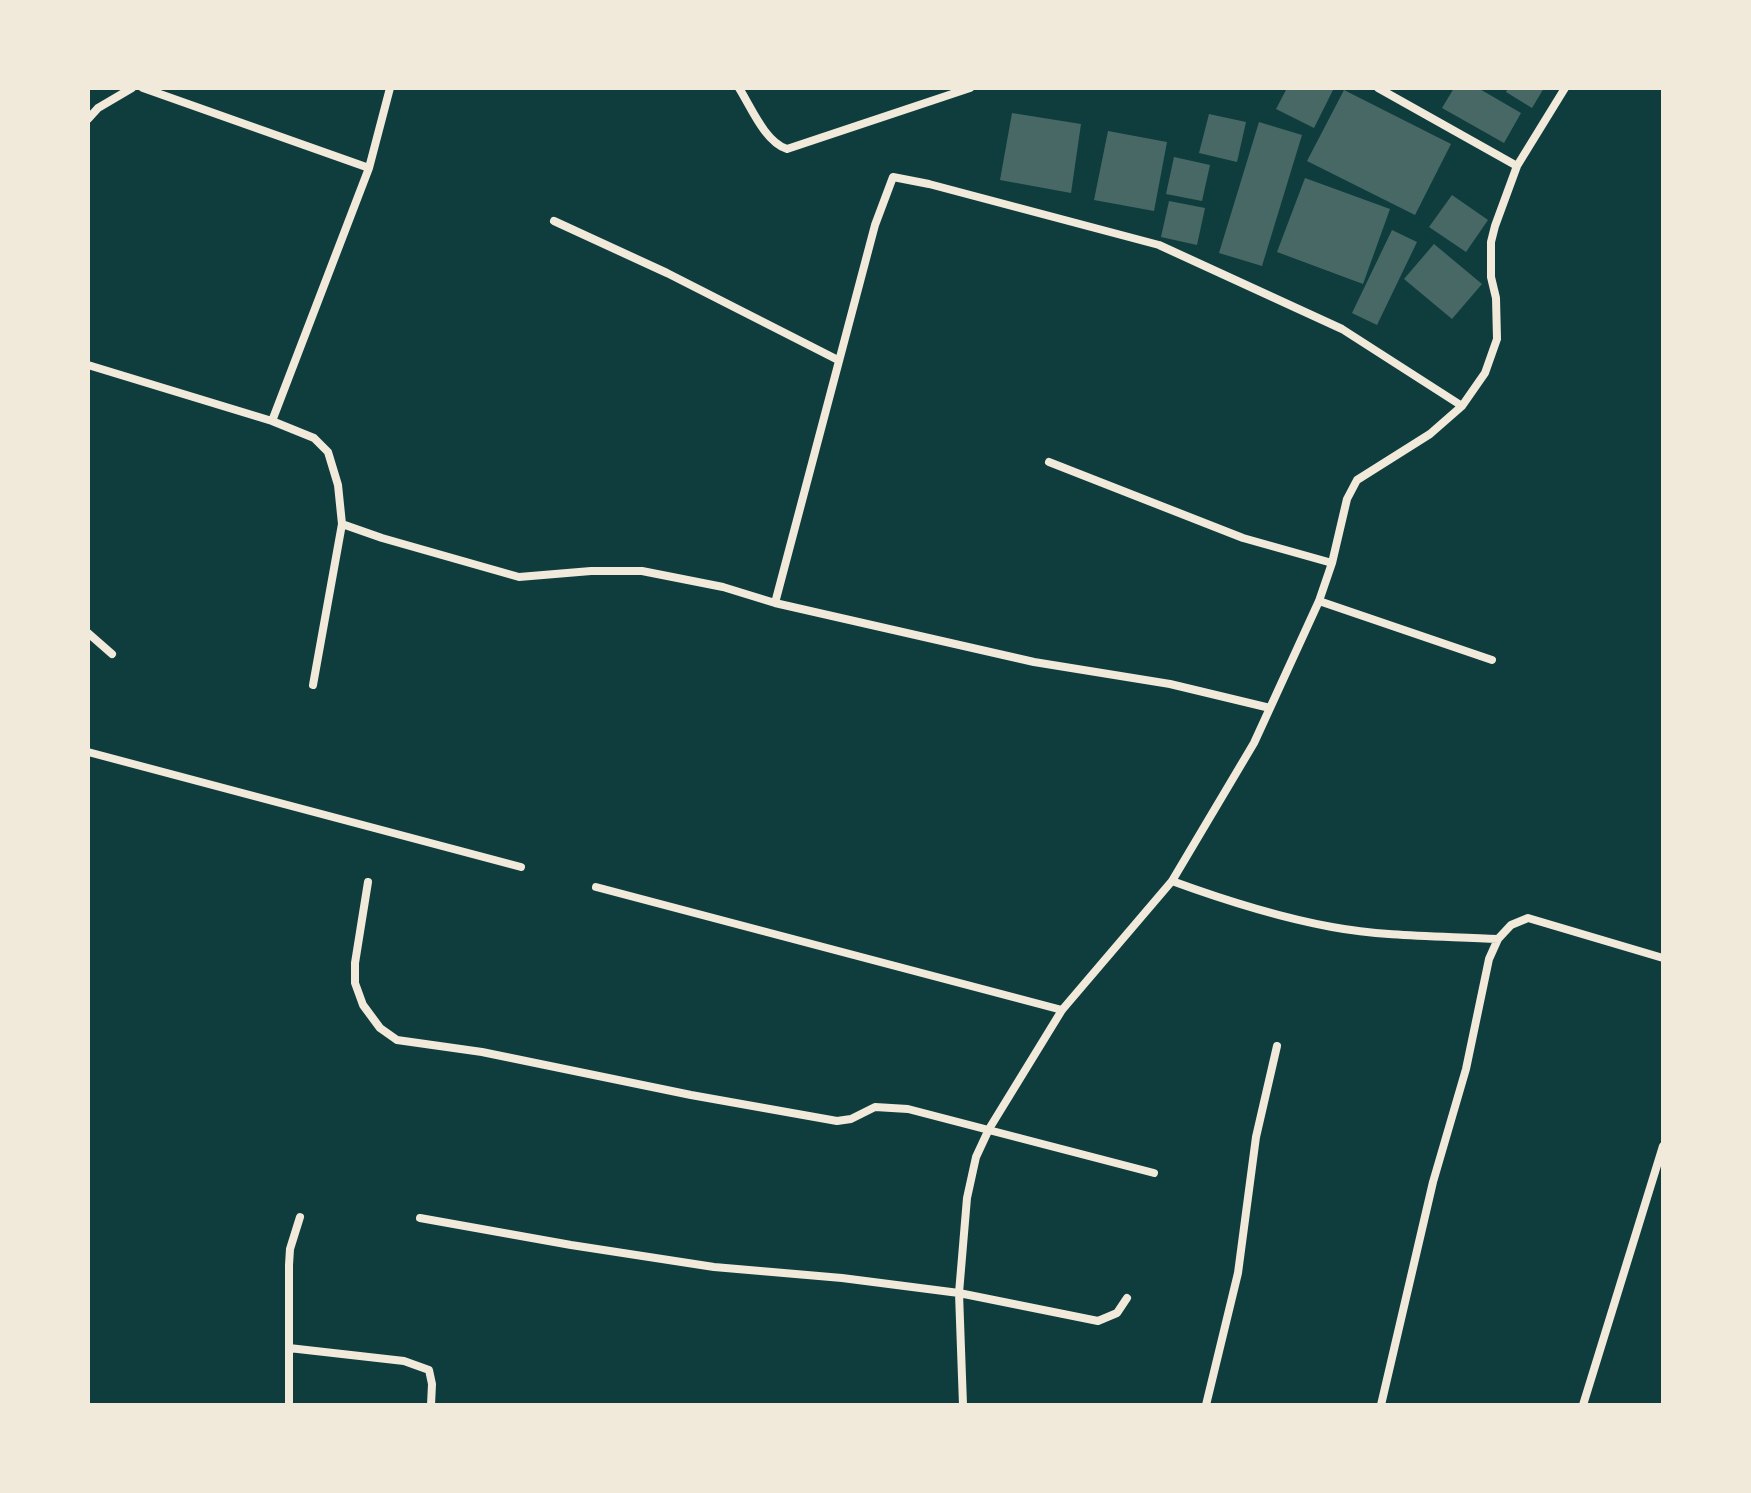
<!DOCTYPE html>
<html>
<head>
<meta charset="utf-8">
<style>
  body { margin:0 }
  #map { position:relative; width:1751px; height:1493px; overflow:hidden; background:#0f3d3e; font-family:Quicksand,sans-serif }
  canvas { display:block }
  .frame { position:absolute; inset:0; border:90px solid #f1e9da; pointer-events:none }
</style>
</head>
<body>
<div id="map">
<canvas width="1751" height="1493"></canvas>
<div class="frame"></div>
</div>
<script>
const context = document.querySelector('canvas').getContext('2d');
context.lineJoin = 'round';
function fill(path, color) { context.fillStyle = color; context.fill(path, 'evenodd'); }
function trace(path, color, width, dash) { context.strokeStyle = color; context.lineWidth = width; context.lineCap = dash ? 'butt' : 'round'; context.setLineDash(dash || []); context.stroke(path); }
fill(new Path2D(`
  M1287,88H1328L1333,90L1314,128L1276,109Z
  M1454,88H1478L1521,113L1504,143L1442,108Z
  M1508,88H1544L1532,108L1506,92Z
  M1344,90L1451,144L1415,215L1307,161Z
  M1012,113L1081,124L1071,193L1000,180Z
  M1209,114L1246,122L1237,162L1199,153Z
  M1259,122L1302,135L1262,266L1219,253Z
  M1108,131L1167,142L1154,211L1094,200Z
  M1174,157L1210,165L1202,201L1166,194Z
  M1305,178L1390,209L1363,284L1277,252Z
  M1452,195L1488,220L1466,252L1429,227Z
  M1169,201L1205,208L1197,245L1161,237Z
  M1392,230L1417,242L1377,325L1352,313Z
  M1434,244L1482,284L1452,319L1404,279Z`), '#486865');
trace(new Path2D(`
  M143,88L369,168
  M739,88C751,107 765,142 787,149L970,88
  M1378,88L1517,166
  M88,119L98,108L132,88
  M554,221L667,273L838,360
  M88,365L272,421L314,438L328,452L338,485L342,524L313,685
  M272,421L369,168L390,88
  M1049,462L1243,538L1332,563
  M342,524L382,538L519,577L591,571H642L723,587L775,603L1034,662L1170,684L1270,708
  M1319,601L1492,660
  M775,603L875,225L893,177L929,184L1159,245L1342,329L1462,406
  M88,633L112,654
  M88,752L521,867
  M1172,881C1224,900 1277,917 1332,927C1386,937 1443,936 1498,939
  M368,882L355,963V983L363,1005L380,1028L397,1040L482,1052L691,1095L837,1121L851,1119L875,1107L908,1109L1154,1173
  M596,887L1062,1010
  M420,1218L571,1245L714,1267L842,1278L959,1293L1098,1321L1117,1313L1127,1298
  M289,1348L404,1361L429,1370L432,1384L431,1405
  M289,1405V1265L290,1249L300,1217
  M963,1405L959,1293L967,1198L976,1157L989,1129L1062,1010L1172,881L1254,743L1319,601L1332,563L1347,499L1357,480L1430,434L1462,406L1485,373L1497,339L1496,298L1491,277V242L1495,226L1517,166L1565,88
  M1206,1405L1238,1273L1256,1137L1277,1046
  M1381,1405L1433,1182L1466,1069L1489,959L1498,939L1511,925L1528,918L1663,958
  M1583,1405L1663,1146`), '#f1e9da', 8);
</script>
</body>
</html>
